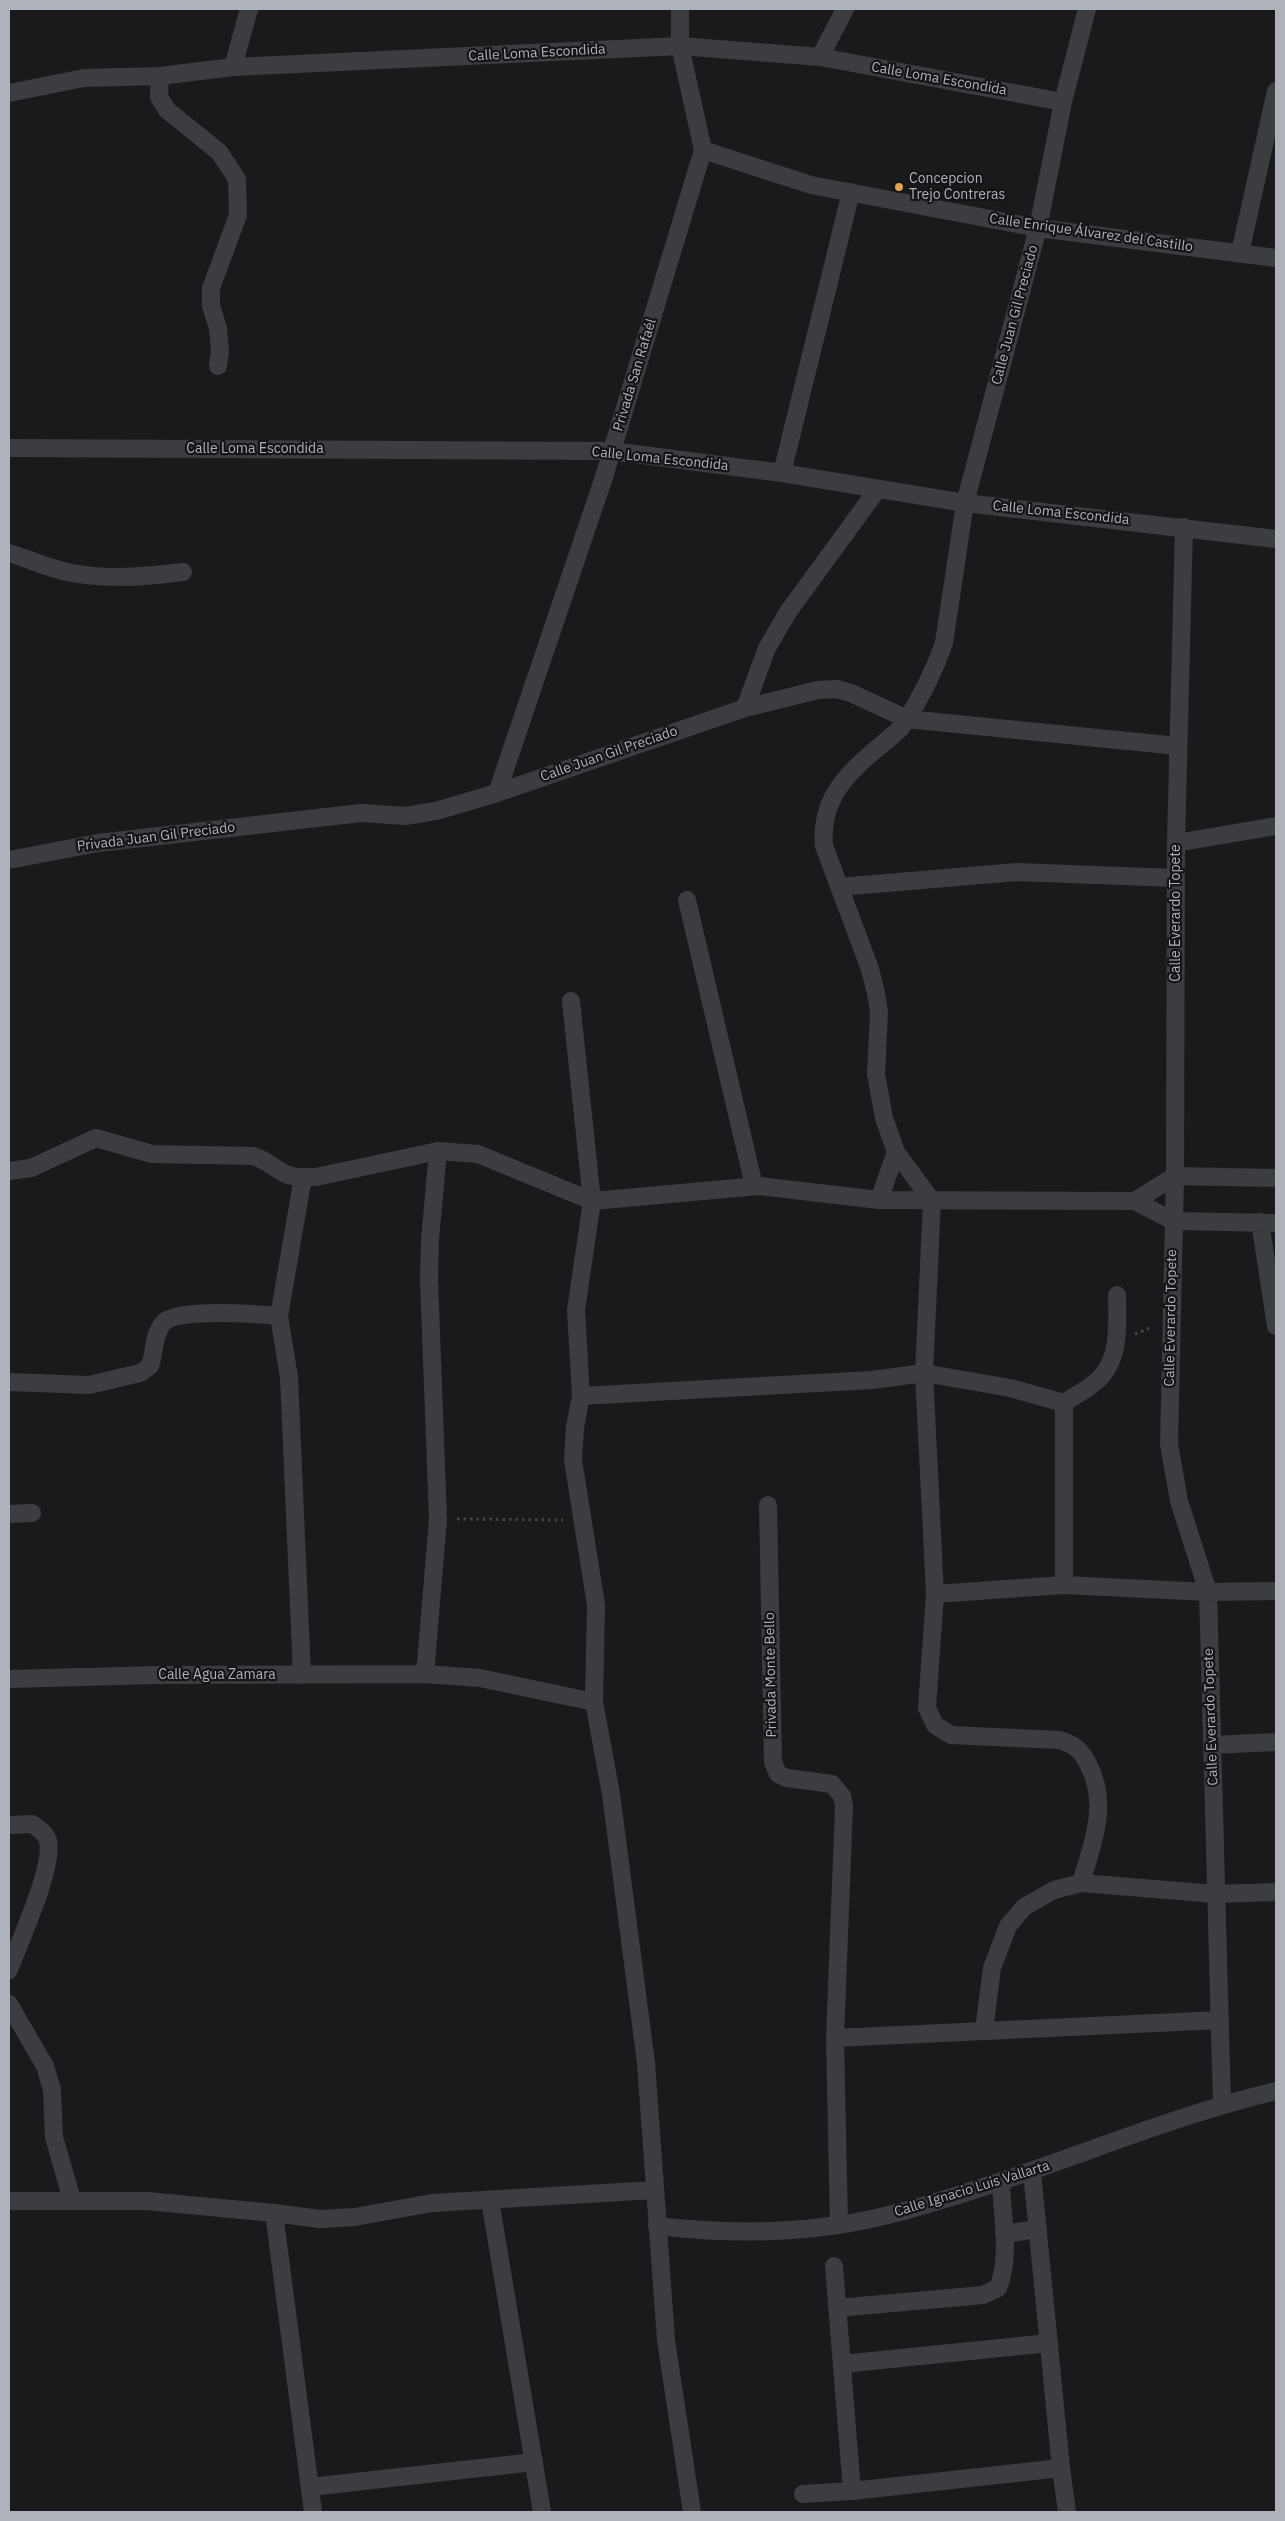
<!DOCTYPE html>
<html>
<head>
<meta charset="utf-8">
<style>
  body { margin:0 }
  #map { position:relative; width:1285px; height:2521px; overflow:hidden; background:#1a1a1c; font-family:"IBM Plex Sans",sans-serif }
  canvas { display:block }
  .frame { position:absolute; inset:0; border:10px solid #aeb2ba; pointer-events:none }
</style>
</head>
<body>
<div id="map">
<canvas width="1285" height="2521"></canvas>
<div class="frame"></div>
</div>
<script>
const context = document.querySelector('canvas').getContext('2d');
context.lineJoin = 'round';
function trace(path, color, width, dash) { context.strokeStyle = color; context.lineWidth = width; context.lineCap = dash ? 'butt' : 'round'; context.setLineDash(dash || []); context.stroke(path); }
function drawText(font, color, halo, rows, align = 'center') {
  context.font = font + ' "IBM Plex Sans",sans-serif'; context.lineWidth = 4.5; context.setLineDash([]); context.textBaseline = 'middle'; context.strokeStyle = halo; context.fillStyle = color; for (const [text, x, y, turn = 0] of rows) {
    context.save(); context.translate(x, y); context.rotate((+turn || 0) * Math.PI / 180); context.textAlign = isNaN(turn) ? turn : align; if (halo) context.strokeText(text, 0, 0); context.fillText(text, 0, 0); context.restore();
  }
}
trace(new Path2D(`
  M1135,1334L1152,1327
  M457,1519L563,1520`), '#414448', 3, [2.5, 4]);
trace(new Path2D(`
  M820,57L845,9
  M233,67L249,9
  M160,76L159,97L167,110L219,152L237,179L238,215L211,288V306L218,328L220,352L218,366
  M9,93L84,78L160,76L233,67L680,46L820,57L1063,102
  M703,150L811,185L1038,228L1276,258
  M1240,253L1276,91
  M9,448L612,451L782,473L965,503L1276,539
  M782,473L851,192
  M1184,527L1176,843L1175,1176L1169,1444L1179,1501L1208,1592L1222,2103
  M9,553C28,559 48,568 67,572C103,580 146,577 183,572
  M745,708L767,648L788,612L877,490
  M497,793L604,477L703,150L680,46V9
  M1176,843L1276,826
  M9,860L98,843L361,813L405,816L436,811L497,793L745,708L818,690L837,689L851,693L907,719L1178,746
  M839,887L1017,872L1175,878
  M687,900L754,1186
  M571,1001L592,1201L576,1310L581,1396L575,1427L573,1460L596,1605L594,1702L611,1794L646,2063L666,2340L692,2512
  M9,1171L31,1168L96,1138L152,1154L253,1156C267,1160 276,1170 288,1175C297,1178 308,1177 316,1177L438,1151L478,1154L592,1201L759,1186L879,1200L1135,1201L1173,1221L1276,1223
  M879,1200L896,1152
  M1135,1201L1175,1176L1276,1178
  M1260,1222L1276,1326
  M9,1382L89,1385L140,1373L150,1366C155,1352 153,1334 164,1322C179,1308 258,1314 279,1316
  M581,1396L872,1380L924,1373L1010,1388L1064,1403C1076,1395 1090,1388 1100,1378C1121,1356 1117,1323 1117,1295
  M768,1505L773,1762L778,1774L787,1778L832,1784L842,1796L844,1806L835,2038L839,2225
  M9,1514L32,1513
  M1064,1585V1403
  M935,1594L1064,1585L1208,1592L1276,1591
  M425,1674L438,1519L429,1280L430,1240L438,1151
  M302,1675L289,1377L279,1316L303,1177
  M9,1679L158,1675L425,1674L480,1678L594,1702
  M1212,1745L1276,1742
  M9,1825L32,1824C38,1828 46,1833 48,1841C54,1868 19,1942 9,1970
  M1081,1883C1092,1845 1109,1805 1089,1766C1082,1751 1075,1744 1059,1740L951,1735L935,1725L927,1708L935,1594L924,1373L932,1201L896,1152L884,1118L876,1074L879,1012L876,993L870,969L824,846C819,787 862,763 901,728C918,703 934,672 944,643L965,503L1038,228L1063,102L1087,9
  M9,2004L45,2066L52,2090L54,2137L72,2200
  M984,2031L992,1968L1008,1926L1024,1907L1054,1890L1081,1883L1216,1894L1276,1892
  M835,2038L1220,2020
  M1032,2172L1061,2468
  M490,2200L542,2512
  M9,2201H147L274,2213L320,2219L355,2217L432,2203L655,2190
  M274,2213L313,2512
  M657,2226C717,2233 778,2234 838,2225C874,2220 910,2210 945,2199C1057,2166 1163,2118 1276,2091
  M1004,2234L1038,2229
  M837,2308L983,2295L998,2288C1011,2257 1002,2216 1001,2183
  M842,2364L1049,2343
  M310,2487L534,2462
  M852,2491L1061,2468L1067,2512
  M803,2494L852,2491L834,2266`), '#3b3d41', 18);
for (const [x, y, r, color] of [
  [899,187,5,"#e1a64d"]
]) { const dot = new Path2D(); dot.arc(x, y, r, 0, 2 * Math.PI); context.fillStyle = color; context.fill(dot); trace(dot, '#151517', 2); }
drawText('14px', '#aeb2ba', '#151517', [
  ["Calle Loma Escondida",537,53,-3],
  ["Calle Loma Escondida",939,79,10],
  ["Calle Enrique Álvarez del Castillo",1091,233,8],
  ["Calle Juan Gil Preciado",1015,315,-75],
  ["Privada San Rafaél",635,375,-73],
  ["Calle Loma Escondida",255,449],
  ["Calle Loma Escondida",660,459,6],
  ["Calle Loma Escondida",1061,513,6],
  ["Calle Juan Gil Preciado",609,754,-19],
  ["Privada Juan Gil Preciado",156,837,-7],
  ["Calle Everardo Topete",1176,913,-90],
  ["Calle Everardo Topete",1171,1318,-89],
  ["Calle Agua Zamara",217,1675],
  ["Privada Monte Bello",771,1675,-91],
  ["Calle Everardo Topete",1211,1717,-92],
  ["Calle Ignacio Luis Vallarta",972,2189,-17]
]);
drawText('14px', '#aeb2ba', '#151517', [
  ["Concepcion",909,179],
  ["Trejo Contreras",909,195]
], 'left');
</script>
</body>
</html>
